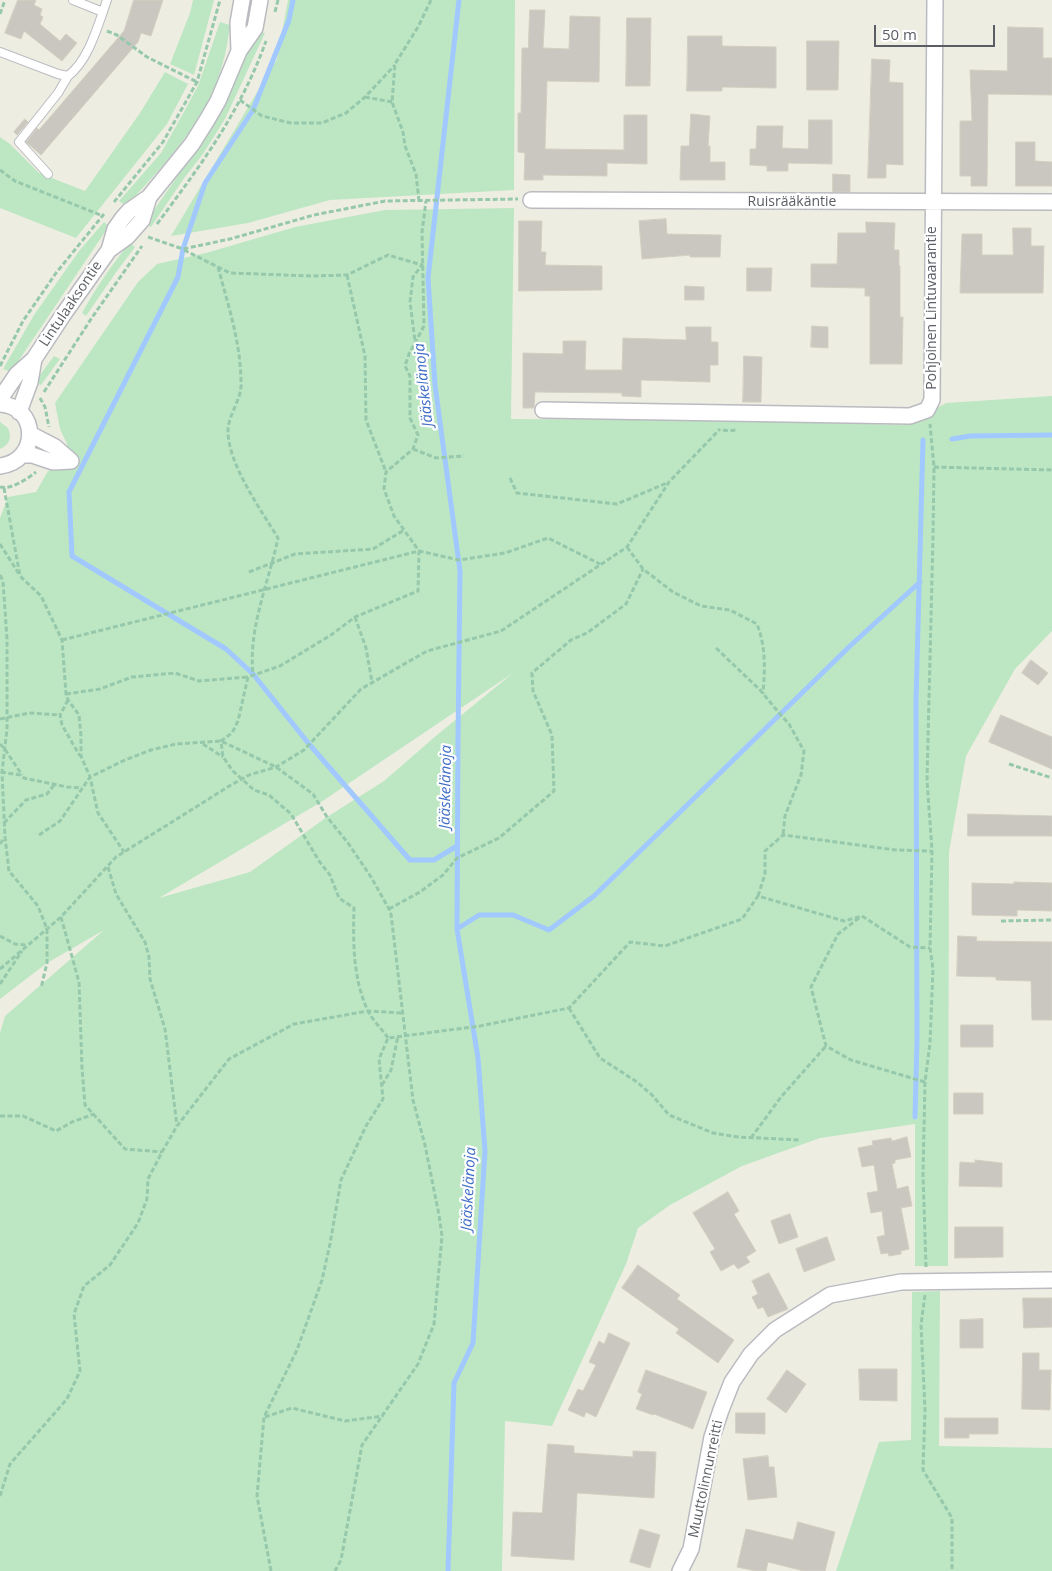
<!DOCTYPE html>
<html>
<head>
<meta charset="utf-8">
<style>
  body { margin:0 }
  #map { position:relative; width:1052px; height:1571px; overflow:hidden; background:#eeede2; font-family:"Open Sans",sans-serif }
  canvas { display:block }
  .scale { position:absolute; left:874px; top:25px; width:121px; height:22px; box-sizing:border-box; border:2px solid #5a5d63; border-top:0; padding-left:6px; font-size:15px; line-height:18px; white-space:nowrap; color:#5a5d63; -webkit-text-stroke:4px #fff; paint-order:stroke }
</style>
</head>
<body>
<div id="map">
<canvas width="1052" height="1571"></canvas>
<div class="scale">50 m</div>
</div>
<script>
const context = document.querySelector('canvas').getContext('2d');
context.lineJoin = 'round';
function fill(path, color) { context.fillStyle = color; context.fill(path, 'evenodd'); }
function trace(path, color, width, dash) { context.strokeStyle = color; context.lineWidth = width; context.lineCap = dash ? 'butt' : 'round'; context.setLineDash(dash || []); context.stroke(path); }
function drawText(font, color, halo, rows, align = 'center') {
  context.font = font + ' "Open Sans",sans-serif'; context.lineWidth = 4.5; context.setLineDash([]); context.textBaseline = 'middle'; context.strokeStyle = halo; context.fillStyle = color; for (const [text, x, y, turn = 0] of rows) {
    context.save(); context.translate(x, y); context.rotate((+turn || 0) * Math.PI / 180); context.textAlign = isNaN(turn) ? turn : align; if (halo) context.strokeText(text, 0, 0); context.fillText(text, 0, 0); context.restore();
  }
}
fill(new Path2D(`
  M193,0H214L194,75L170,64L190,13Z
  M288,0H515L514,190L330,200L248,223L171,236L277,59Z
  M220,22L230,25C228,39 226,53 222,66C206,122 164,165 126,206L119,201L161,153L185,110L198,86Z
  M258,31L265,33L225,119L203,154L185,177L151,227L145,223L211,128L222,110Z
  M165,72L188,84L167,124L76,238L0,208V137L10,144L39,173L85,191L140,113Z
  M514,208L511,419L690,420L906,425L946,403L1052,396V631L1015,669L966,756L949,852L948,1266H915V1124L820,1138L742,1166L670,1205L638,1228L626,1264L552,1426L505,1421L502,1571H0V1033L5,1016L104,930L47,963L0,999V518L8,497L36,492L48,471L63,466L67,444L60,429L55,403L138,282L157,264L206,253L295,227L385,210ZM513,673L437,735L384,781L327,817L250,872L159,898L321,802Z
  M104,222L109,226L11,372L3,369L34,315L79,251Z
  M130,243L135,247L117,271L86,316L82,313C96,288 111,265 130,243Z
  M54,356L60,359L41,385L34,383Z
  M0,422L8,428C12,437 10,445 0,449Z
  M940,1291L939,1446L1052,1448V1571H836L879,1442L911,1440L912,1292Z`), '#bde7c3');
trace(new Path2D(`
  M293,0L289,20L253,110L205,183L183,249L178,277L69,492L72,556L226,649L253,674L309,744L410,860H434L457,846
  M952,439L970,436L1052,435
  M457,929L479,915H513L549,930L594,896L850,646L920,582
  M915,1117L917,1040L916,701L923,440
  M448,1571L454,1383L473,1343L485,1151L478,1058L457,929L458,740L460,571L435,385L428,278L459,0`), '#a1c8ff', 5);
const building = new Path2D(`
  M18,0H36L34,5L42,9L40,15L43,17L40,24L60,41L66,34L77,43L62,61L24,31L21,39L5,33Z
  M134,0H163L151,36L141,33L138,42L41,155L26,142L37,128L39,130L124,31Z
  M530,10H545L543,48L569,49L570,16L600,17L599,82L547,81L545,149L624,150V115H647V164L607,163V176L543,175V180H524L525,153L518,152V113H521L522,48H528Z
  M627,18H651L650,86H626Z
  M1008,27L1043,28V58H1052V95L988,94L987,186H971V176H960V121H972L970,70L1007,71Z
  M688,36H722V46L776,47V88L722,87V91H687Z
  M807,41H839L838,90H807Z
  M872,59L890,60L889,82L903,83V165L886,164V178H868Z
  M691,114L710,116L708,146H710V162H725V180H680L681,146H689Z
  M25,119L28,122L17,135L14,132Z
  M809,120H832V164L788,163V171H767V166L750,165V149H756L757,126H783L782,148L808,149Z
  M1016,142H1035V161L1052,162V186H1016Z
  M833,174L850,175V192H833Z
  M666,219L667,234L721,235L720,257H690V255L642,259L639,221Z
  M519,221H542L541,252H546L545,265L602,266V290L519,291Z
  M866,222L895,223L894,250H899V266H900V317H903L902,364H870V296H865V288L811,287V264H837L838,233H866Z
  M1013,228H1031V246H1044L1043,293H960L962,234H982V255H1013Z
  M747,268H772L771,291H747Z
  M685,286L704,287V300H685Z
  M812,326L828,327V348L811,347Z
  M686,327H711V342H718V365H710V382L641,380V397L622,396V393L535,392L534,408H523V353L563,354V341H586L585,370H622L623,338L686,340Z
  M744,356L762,357L761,402H743Z
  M1031,660L1048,673L1038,685L1022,673Z
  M1001,715L1052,737V769L989,742Z
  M968,814L1052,816V836H968Z
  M1014,882L1052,883V911L1017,910V916L972,915V883L1014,884Z
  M958,936L977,937L976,941L1052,942V1020H1032L1031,981L996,980V977L957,976Z
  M961,1025H993V1047H961Z
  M954,1093H983V1114H954Z
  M907,1137L911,1157L895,1160V1163L892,1164L897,1189L908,1186L912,1206L901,1208L909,1249L901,1251V1254L889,1256L888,1253L881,1254L877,1237L885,1235L882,1211L871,1213L867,1193L878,1191L874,1165L862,1167L858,1148L873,1145L872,1141L891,1138L892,1141Z
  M975,1160L1002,1163V1187L959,1186L960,1162L975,1163Z
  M728,1192L739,1211L734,1214L756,1251L746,1257L750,1262L738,1269L734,1264L721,1271L710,1252L715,1249L693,1213Z
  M790,1214L798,1237L779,1244L771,1221Z
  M955,1227H1003V1257L955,1258Z
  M827,1237L835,1260L804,1272L796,1249Z
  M638,1265L680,1295L677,1299L734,1340L718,1363L676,1333L679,1329L622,1288Z
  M769,1273L788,1309L768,1317L763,1307L758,1309L752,1297L758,1294L752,1281Z
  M1023,1298H1052V1327L1024,1328Z
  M983,1319V1348H960V1320Z
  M609,1333L630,1343L596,1417L586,1412L584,1417L568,1410L578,1389L583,1391L596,1365L589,1362L599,1341L604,1344Z
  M1023,1353H1039V1370H1051L1050,1410L1022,1409Z
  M859,1369H897V1401L860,1400Z
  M646,1370L707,1392L693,1429L654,1414L653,1415L636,1409L642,1394L638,1392Z
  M787,1370L806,1384L786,1413L767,1399Z
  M736,1413H765V1434L736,1433Z
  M945,1418H998V1434H969V1438H945Z
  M548,1444L574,1446V1453L633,1457V1451L656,1452L654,1498L577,1493L574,1560L511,1556L513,1512L542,1513Z
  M768,1456L769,1467H774L777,1497L748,1500L743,1459Z
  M798,1522L835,1532L825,1571H804L768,1562L766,1571H756L737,1567L746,1529L793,1540Z
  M640,1529L660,1535L650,1568L630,1562Z`);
fill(building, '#c9c7bf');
trace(building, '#d3cfc0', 1);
const lane = new Path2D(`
  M73,0L103,12
  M0,52L58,74L68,76C89,60 98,25 107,0
  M48,174L19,142L58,93L68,76`);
const street = new Path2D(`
  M239,51L238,23L242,0
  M531,200L1052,202
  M109,250L115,229L122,219L129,211L149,197L192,144L207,120L218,101L239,51L255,28L260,0
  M0,399L17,374L34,359L63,315L109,250L127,237L142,220L149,197
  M0,404C39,406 40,461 0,466
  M543,410L910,416L927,410L932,400L935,0
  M19,412L30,382L34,359
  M30,434L55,447L71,461
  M22,455H32L53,462L71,461
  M680,1571L691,1549L712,1437L721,1410L732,1382L751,1354L775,1330L830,1295L901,1282L1052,1280`);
trace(lane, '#babbc1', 10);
trace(street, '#babbc1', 18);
trace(new Path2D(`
  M275,12L278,0
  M0,14L5,0
  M107,31L117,35L147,57L197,82
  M365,97L392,102
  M240,100L262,116L291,123H322L346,113L365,97L395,65
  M0,170L15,181L103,216
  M419,201L416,174L405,146L403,132L392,102L395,64L418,27L431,0
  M114,202L163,142L197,82L220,0
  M157,224C201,165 241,111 266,41
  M148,237L183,249L230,239L314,215L385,201L518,199
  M184,250L230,273L312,276L347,275L388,255L422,265L413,277L410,302L415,341
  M218,267C228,305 241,343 241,383C242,399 228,415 228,431C228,464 261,510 278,538C269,582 248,628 253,674
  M347,275L365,356L366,420L386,472
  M0,366L23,321L56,273L104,214
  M44,392L91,319L142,246
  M40,398L45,407L49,427
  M723,430L729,431L736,430
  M413,449L436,458L464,456
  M934,467L1052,470
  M510,478L517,493L617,504L667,483
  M0,487C11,490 27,479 36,472
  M4,488L20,576L41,596L62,640L66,694L68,700L79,715L81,736V756L90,777L98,813L124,852
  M0,544L19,574
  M627,547L643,569L673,592L701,606L730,610L757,624C766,647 765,669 763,694
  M249,572L295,554L373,549L404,530
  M0,575L3,581L7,639V729L2,772L5,837L9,871L38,906L47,929V963L41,988
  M355,617L366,648L372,682
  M62,640L419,551L459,560L505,553L548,538L600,564
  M716,648L760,690L780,714L789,724L804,751L801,775L785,816L783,835
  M66,694L100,689L132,677L175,673L199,681L248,677
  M68,700L60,715L62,725L80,756
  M0,719L29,713L60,715
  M0,744L4,748L22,775
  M203,744L223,757
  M1009,764L1052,778
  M1,772L20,775L24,778L67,787L82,788
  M4,823L26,800L47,794L54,785
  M39,835L60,821L90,777L125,760L151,750L176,744L221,741L276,767L313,794L327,817L348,843L371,877L389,909L391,914L413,1100L425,1145L439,1215L442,1236L434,1324L418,1364L362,1445L341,1560L335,1571
  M0,844L5,837
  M108,867L116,894L145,942L149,957L150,979L165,1029L177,1126
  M758,896L765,874V851L783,835L896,850L931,851
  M389,909L420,892L443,875L457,858L499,838L554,791L552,735L533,691L532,673L571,640L587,633L626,604L643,569
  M61,917L79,982L82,1068L85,1105L125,1149L162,1152
  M859,918L838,934L811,987L826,1046L851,1060L925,1082
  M1001,921L1052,920
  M0,936L15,944L27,945
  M0,969L61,917L116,857L231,785L249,775L276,767L304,750L361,689L427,651L501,631L627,547L669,482L720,429
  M0,984L22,951
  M569,1008L600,1058L637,1082L652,1095L669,1115L713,1133L738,1137L801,1140
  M388,1038C382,1029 372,1020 367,1009C353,977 353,943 354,908L339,898L330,875L319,861L291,814L269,795L254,790L233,771L223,757L221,741L232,733L238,721L248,677L280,666L331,635L355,617L418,591L419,551L394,516L384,489L386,472L413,449L418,435L410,418V376L405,366L409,354L424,326L422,232L426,201
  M382,1085L391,1070L398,1036
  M0,1116H23L56,1131L72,1122L94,1114
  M751,1138L781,1097L826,1046
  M926,1267L923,1174L925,1082L930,1043L933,969L930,948L932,851L927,780L933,537L934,467L930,424
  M925,1295L921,1325L925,1410L923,1470L952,1518V1571
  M265,1417L292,1408L345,1421L383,1416
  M0,1496L10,1464L67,1399L80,1371L74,1314L84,1286L110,1265L138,1223L147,1199L148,1179L162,1152L177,1126L229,1059L294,1024L368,1011L402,1013
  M271,1571L257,1496L264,1417L297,1350L322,1280L330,1244L341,1180L366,1126L383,1099L379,1059L388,1038L480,1026L569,1008L630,942L665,946L742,919L758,896L844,921L862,916L910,947L930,948`), '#96c8ab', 3, [5, 2.5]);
trace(lane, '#fff', 8);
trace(street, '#fff', 15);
drawText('14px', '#5a5d63', '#fff', [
  ["Ruisrääkäntie",792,202],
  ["Lintulaaksontie",71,304,-56],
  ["Pohjoinen Lintuvaarantie",932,308,-90],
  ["Muuttolinnunreitti",706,1479,-78]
]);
drawText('italic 15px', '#3f6dc7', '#fff', [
  ["Jääskelänoja",424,385,-96],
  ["Jääskelänoja",446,787,-89],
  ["Jääskelänoja",469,1189,-87]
]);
</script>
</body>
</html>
